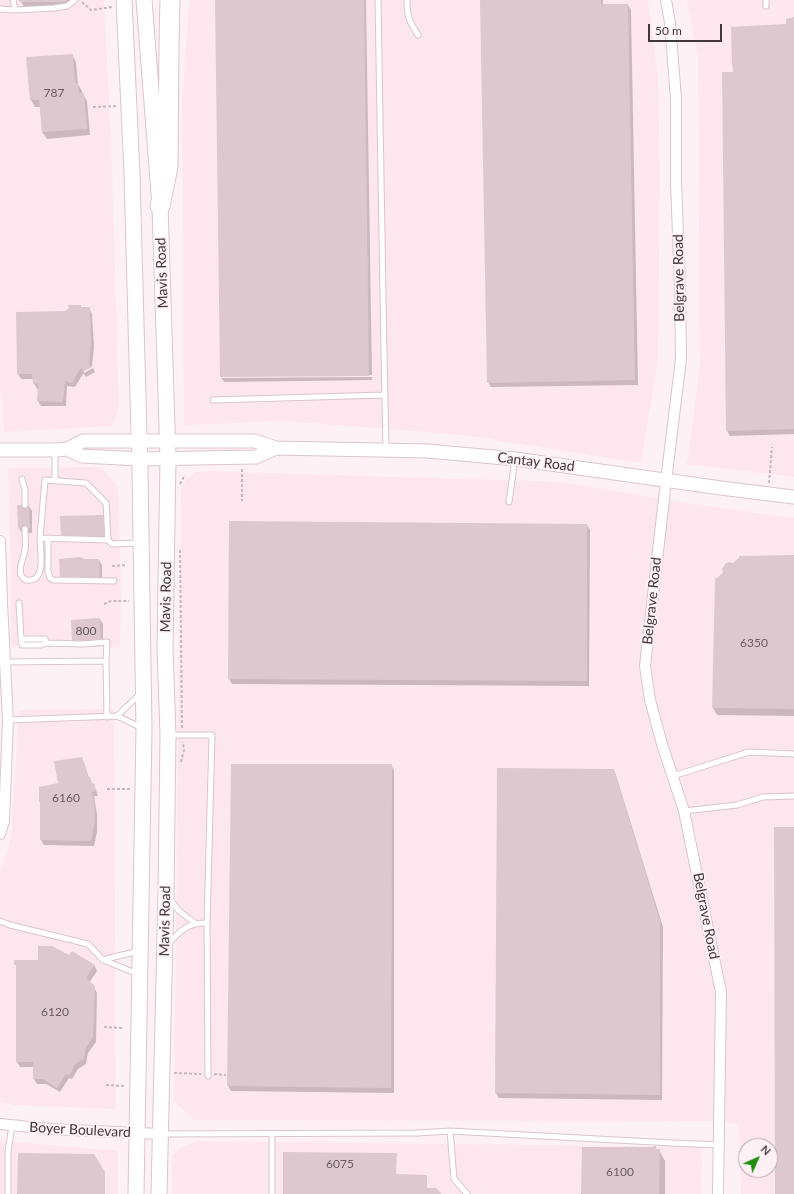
<!DOCTYPE html>
<html>
<head>
<meta charset="utf-8">
<style>
  body { margin:0 }
  #map { position:relative; width:794px; height:1194px; overflow:hidden; background:#fef1f6; font-family:Lato,sans-serif }
  canvas { display:block }
  .north { position:absolute; left:738px; top:1138px; width:40px; height:40px; box-sizing:border-box; background:#fef1f6; border:1px solid #b2a7ab; border-radius:50%; rotate:45deg; font-size:11px; font-weight:700; line-height:16px; text-align:center; color:#3f373b }
  .north::after { content:''; display:block; margin:auto; width:14px; height:18px; background:#1e8c0d; clip-path:polygon(50% 0,100% 100%,50% 72%,0 100%) }
  .scale { position:absolute; left:648px; top:24px; width:74px; height:18px; box-sizing:border-box; border:2px solid #3f373b; border-top:0; padding-left:5px; font-size:12px; line-height:14px; white-space:nowrap; color:#3f373b; -webkit-text-stroke:3px #fef1f6; paint-order:stroke }
</style>
</head>
<body>
<div id="map">
<canvas width="794" height="1194"></canvas>
<div class="north">N</div>
<div class="scale">50 m</div>
</div>
<script>
const context = document.querySelector('canvas').getContext('2d');
context.lineJoin = 'round';
function fill(path, color) { context.fillStyle = color; context.fill(path, 'evenodd'); }
function trace(path, color, width, dash) { context.strokeStyle = color; context.lineWidth = width; context.lineCap = dash ? 'butt' : 'round'; context.setLineDash(dash || []); context.stroke(path); }
function drawText(font, color, halo, rows, align = 'center') {
  context.font = font + ' Lato,sans-serif'; context.lineWidth = 4; context.setLineDash([]); context.textBaseline = 'middle'; context.strokeStyle = halo; context.fillStyle = color; for (const [text, x, y, turn = 0] of rows) {
    context.save(); context.translate(x, y); context.rotate((+turn || 0) * Math.PI / 180); context.textAlign = isNaN(turn) ? turn : align; if (halo) context.strokeText(text, 0, 0); context.fillText(text, 0, 0); context.restore();
  }
}
fill(new Path2D(`
  M0,0H104L112,162L119,410L111,426L4,432L3,402L0,393Z
  M189,0H648L658,77L660,176L658,361L641,463L464,435L283,421L184,425L182,102Z
  M687,0H794V477L687,464L700,365L698,55Z
  M101,467L118,486L121,587L120,647L11,646V586L8,468Z
  M205,471L561,482L692,504L794,518V1194H741L739,1124L704,1121L194,1120L174,1101L181,487L186,480L195,472ZM746,1146H770V1170H746Z
  M114,709L116,1109L14,1105L0,1102V873L11,837L19,710Z
  M0,1140L16,1142L118,1151V1194H0Z
  M198,1141L700,1147L702,1157L701,1194H172V1156L179,1149Z`), '#fee6ef');
fill(new Path2D(`
  M20,0H70L71,1L69,7H24Z
  M216,0H366L372,375L222,376V378L372,377V380L224,382L221,377Z
  M481,0H603V5H628L631,10L638,385L491,387L488,382Z
  M794,18V434L730,436L727,431L734,73V69L733,66L732,28L787,25Z
  M72,55L76,62L78,84L82,91V94H83L87,101L90,135L47,139L42,132L41,107H35L31,100L27,58Z
  M80,306L82,308H89L92,314L94,347L92,366L84,370V373L93,368L95,372L86,377L84,374H83L75,387L67,386L66,406H41L38,401L39,388L37,389L34,383L33,379H21L18,374L17,313L67,312Z
  M29,506L32,511V533H22L19,528Z
  M104,517V537L62,538Z
  M587,525L590,530L589,686L232,684L229,679Z
  M794,556V716L717,715L713,708Z
  M85,560H99L102,565V582L64,583L61,578Z
  M100,619L103,624V646L76,647L73,642Z
  M81,758L84,763L89,778L96,790L98,796H94L97,814V832L94,846L44,845L41,840V805L40,802V788L59,784Z
  M391,765L394,770V1093L231,1091L228,1086Z
  M498,769L613,770L616,775L663,927L662,1100L499,1098L496,1093Z
  M69,956L94,965L97,971L89,983L94,987L97,993L96,1042L88,1053L86,1064L78,1069L72,1079L69,1078L60,1092L46,1084H37L34,1079V1067H20L17,1062V967L15,964Z
  M655,1147L657,1150H659L665,1161V1194H582Z`), '#0003');
fill(new Path2D(`
  M19,0H67L66,2H20Z
  M215,0H364L369,376L220,377Z
  M480,0H601V4H628L635,380L487,383Z
  M794,17V429L726,431L722,72H733V66H732L731,27L786,24V19Z
  M73,54L75,83H78L79,93H84L87,129L42,132L39,100H30L26,57Z
  M68,305H81V307H90L91,341L89,365L92,367L82,372L83,368L80,369L72,383L65,381L63,402L37,401L38,383L33,384L32,374H17L16,312L66,311L67,309H69Z
  M17,505H29L30,528L18,529Z
  M104,515V536L61,537L60,516Z
  M229,521L587,524V681L228,679Z
  M794,555V709L712,708L715,578H717L723,573L722,569L726,563L729,562L733,563L739,558V556Z
  M79,557L85,559H99L100,577L60,578L59,559Z
  M100,618L101,642H72L71,620Z
  M82,757L86,768L88,777H90L92,784L94,783L96,791L92,792L95,809L94,826L91,841L40,840V802H39V787L58,783L54,761Z
  M231,764H392L391,1088L227,1086Z
  M497,768L614,769L660,921V1095L495,1093Z
  M774,827H794V1194H775Z
  M38,946H52L69,955L72,951L95,965L86,978L95,986L93,1037L86,1047L84,1059L75,1064L70,1075L66,1074L57,1088L43,1079H33V1062H16V965L14,964V960H38Z
  M653,1146H656V1149H660L659,1194H581L582,1147H653Z
  M283,1152L397,1153L396,1174L427,1175V1188H436L442,1194H283Z
  M18,1153L94,1154L105,1172V1194H17Z`), '#ddc8d0');
const service = new Path2D(`
  M13,0L15,10
  M378,0L384,353L386,449
  M407,0C407,17 409,21 418,35
  M766,0V6
  M0,9L15,10L54,8L67,6L75,0
  M213,400L384,395
  M22,479L25,490V505
  M55,480V451
  M509,502L515,459
  M25,529C25,536 26,544 25,550C24,558 18,567 21,575C23,579 26,581 31,580C46,578 40,550 40,538
  M48,539V571L50,578L53,580L114,581
  M108,540L106,503L86,483L45,480L40,538L108,540L112,544L140,543
  M19,603L21,639H45L47,643L83,644L107,642L106,661
  M21,639L22,645H41L47,643
  M5,662L106,661L107,717
  M117,716L141,693
  M8,720L117,716L142,728
  M673,776L749,752L794,754
  M684,811L737,805L763,797L794,796
  M170,899L179,911L195,923
  M0,921L10,925L88,944L103,960L138,974
  M207,923L208,1076
  M169,943C182,929 188,923 207,923L212,735H170
  M103,960L118,956L139,951
  M450,1131L454,1179L467,1194
  M161,1134L417,1133L450,1131L672,1143L719,1145
  M8,1194V1151L12,1126
  M272,1194V1134`);
const minor = new Path2D(`
  M666,0L670,23L676,99V182L680,287L681,359L666,481L645,666L650,700L662,744L684,811L721,992L718,1194
  M0,541L2,603L8,720L4,821L0,834
  M0,1124L50,1129L160,1134`);
const tertiary = new Path2D(`
  M67,449L82,456L140,459L256,457L276,448
  M0,450H55L67,449L83,441H255L276,448L428,451L515,459L721,488L794,497`);
const secondary = new Path2D(`
  M124,0L132,174L140,472L144,729L136,1194
  M144,0L160,206L168,458L165,648L168,735L166,893L159,1194`);
const motorway = new Path2D(`
  M160,206L168,167L169,43L170,0`);
trace(service, '#dac5cd', 7);
trace(minor, '#dac5cd', 12);
trace(tertiary, '#dac5cd', 15);
trace(secondary, '#dac5cd', 17);
trace(motorway, '#dac5cd', 21);
trace(new Path2D(`
  M82,2L91,10L112,7
  M93,107L117,106
  M242,469V501
  M769,483L772,447
  M180,484L185,475
  M180,550L182,728
  M112,566L127,565
  M104,604L111,601H129
  M181,762L184,750L183,742
  M107,789H131
  M104,1027L124,1028
  M174,1073L201,1074
  M214,1074L226,1075
  M106,1085L126,1086`), '#c5b9be', 2, [3, 2]);
trace(service, '#fff', 5);
trace(minor, '#fff', 10);
trace(tertiary, '#fff', 13);
trace(secondary, '#fff', 15);
trace(motorway, '#fff', 19);
drawText('12px', '#665b60', null, [
  ["787",54,93],
  ["800",86,631],
  ["6350",754,643],
  ["6160",66,798],
  ["6120",55,1012],
  ["6075",340,1164],
  ["6100",620,1172]
]);
drawText('14px', '#3f373b', '#fef1f6', [
  ["Mavis Road",162,273,-92],
  ["Belgrave Road",679,278,-91],
  ["Cantay Road",536,462,7],
  ["Mavis Road",166,597,-89],
  ["Belgrave Road",652,601,-84],
  ["Belgrave Road",706,916,79],
  ["Mavis Road",165,921,-89],
  ["Boyer Boulevard",80,1130,3]
]);
</script>
</body>
</html>
